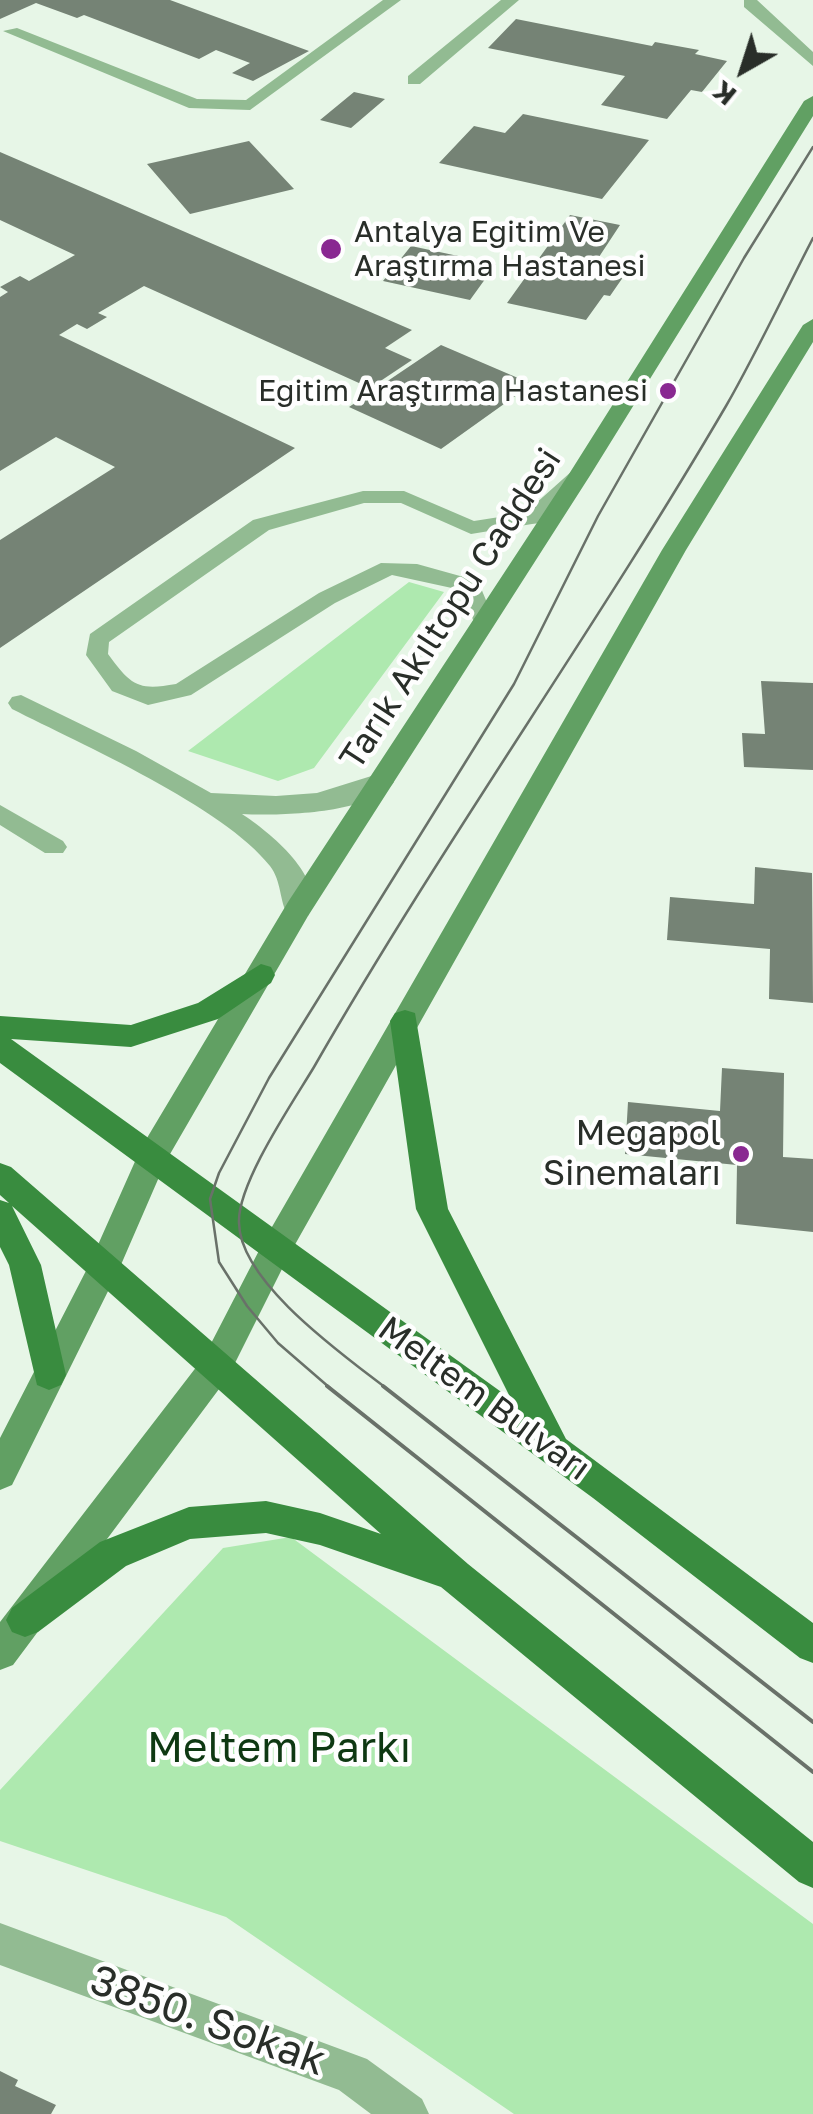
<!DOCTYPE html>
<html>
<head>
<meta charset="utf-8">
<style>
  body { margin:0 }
  #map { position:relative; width:813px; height:2114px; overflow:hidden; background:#e7f6e7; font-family:"Golos Text",sans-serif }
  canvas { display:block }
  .north { position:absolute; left:693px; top:20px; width:100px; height:100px; -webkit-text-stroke:8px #fefefe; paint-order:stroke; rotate:219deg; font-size:28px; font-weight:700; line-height:40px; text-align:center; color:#292e29 }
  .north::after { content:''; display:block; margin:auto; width:35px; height:45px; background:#292e29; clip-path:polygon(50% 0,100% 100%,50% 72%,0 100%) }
</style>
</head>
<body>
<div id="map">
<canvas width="813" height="2114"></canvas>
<div class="north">K</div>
</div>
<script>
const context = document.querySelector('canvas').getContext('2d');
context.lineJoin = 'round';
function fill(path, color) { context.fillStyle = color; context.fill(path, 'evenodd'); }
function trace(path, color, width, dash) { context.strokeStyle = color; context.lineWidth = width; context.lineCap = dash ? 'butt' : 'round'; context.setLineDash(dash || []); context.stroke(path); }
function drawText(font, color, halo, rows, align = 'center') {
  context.font = font + ' "Golos Text",sans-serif'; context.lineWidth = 9; context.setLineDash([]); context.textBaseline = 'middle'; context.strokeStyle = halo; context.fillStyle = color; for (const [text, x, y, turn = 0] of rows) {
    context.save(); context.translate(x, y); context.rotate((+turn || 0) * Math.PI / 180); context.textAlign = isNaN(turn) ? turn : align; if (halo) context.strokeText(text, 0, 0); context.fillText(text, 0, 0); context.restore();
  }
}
fill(new Path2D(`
  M409,582L444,592L314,768L278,781L188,751Z
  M291,1537L813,1924V2114H514L226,1917L0,1841V1790L223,1548Z`), '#aee9af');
fill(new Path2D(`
  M0,0H170L309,51L253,81L232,73L250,63L216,50L199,59L84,15L77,18L36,3L0,19Z
  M516,19L652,46L655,42L699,50L695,54L727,61L702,92L691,90L667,119L601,105L625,76L488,48Z
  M354,92L385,99L351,128L320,120Z
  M523,114L649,140L602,199L439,163L474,126L505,133Z
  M249,141L294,189L190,214L147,164Z
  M0,152L412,330L385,348L412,360L370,388L144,286L98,313L107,317L87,329L77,324L59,335L295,448L0,648V540L115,467L56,437L0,471V297L8,292L0,287L20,276L29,281L75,255L0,220Z
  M570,215L620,225L595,263L628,270L610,296L604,295L586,320L507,303Z
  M411,246L496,264L470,300L383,281Z
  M441,345L532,384L441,449L349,407Z
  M761,681L813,683V770L744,767L742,733L765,734Z
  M755,867L812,873L813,1003L769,999L770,949L667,940L670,897L754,904Z
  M722,1068L784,1073L783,1157L813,1159V1232L736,1224L737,1165L625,1154L628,1102L720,1111Z
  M0,2071L18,2080L15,2086L56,2105L51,2114H0Z`), '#758375');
fill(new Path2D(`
  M383,0H401L250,110L189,108L3,31L17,28L197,99L246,100Z
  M579,469L586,471L589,475L586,479L540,523L532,524L471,534L401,503H364L269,530L109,642L108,654C131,685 137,691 176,684L319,593L381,563L417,564L478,581L495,622L492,627H476L461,590L392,575L335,603L191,695L148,705L112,691L86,655L90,634L253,520L363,491H404L474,521L525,513L572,471Z
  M0,805L63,841L67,847L63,853H45L0,825Z`), '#92bb92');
fill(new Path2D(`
  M501,0H519L420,84H408V76Z
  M744,0H757L813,52V66L744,7Z
  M21,695L136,751L211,793L276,796L317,793L381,773L390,776L394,782C373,814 278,816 242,814C268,831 329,879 308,916H288C279,900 282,882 270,866C224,807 81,744 12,709L8,703L12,697Z
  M0,1923L367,2059L422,2099L429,2114H371L339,2090L0,1965Z`), '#92bb92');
fill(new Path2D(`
  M813,96V116L591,474L308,916L166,1161L120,1267L12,1485L0,1490V1438L89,1265L141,1148L288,902L569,474L804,101Z
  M813,319V342L686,550L288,1257L228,1377L13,1665L0,1670V1622L204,1357L265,1239L662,550L803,325Z`), '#61a063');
fill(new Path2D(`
  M261,964L271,967L275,975L271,983L218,1019L131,1047L11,1039L511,1399L416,1209L390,1021L395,1013L405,1010L415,1013L448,1209L566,1439L813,1623V1663L800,1658L593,1498L0,1063V1016L131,1025L198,1003Z
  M0,1163L11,1167L468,1564L813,1842V1888L799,1882L441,1587L320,1545L266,1533L190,1539L126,1566L38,1632L25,1637L12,1632L6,1620L12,1608L100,1542L189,1507L266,1501L320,1513L381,1534L12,1206L41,1265L66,1375L61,1385L49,1390L37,1385L9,1265L0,1247V1200L9,1203L0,1195Z`), '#398c3f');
trace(new Path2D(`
  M330,1388L278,1343L247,1306L219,1262L210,1199L219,1173L269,1078L514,684L598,516L744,258L813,147
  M386,1388C342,1354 240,1282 239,1223C237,1184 293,1102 314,1067C443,842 595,630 726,406C757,352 784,294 813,238`), '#697169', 2.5);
trace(new Path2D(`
  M327,1386L813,1772
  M383,1386L813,1722`), '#697169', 4);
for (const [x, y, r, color] of [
  [331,249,12,"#892891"],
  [668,391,10,"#892891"],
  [741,1154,10,"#892891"]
]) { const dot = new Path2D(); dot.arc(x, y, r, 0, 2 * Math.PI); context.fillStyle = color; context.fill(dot); trace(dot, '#fefefe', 4); }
drawText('30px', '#292e29', '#fefefe', [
  ["Antalya Eğitim Ve",354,232],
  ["Araştırma Hastanesi",354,266],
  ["Eğitim Araştırma Hastanesi",648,391,"right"]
], 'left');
drawText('35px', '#292e29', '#fefefe', [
  ["Tarık Akıltopu Caddesi",451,609,-57],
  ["Meltem Bulvarı",484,1399,36]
]);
drawText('35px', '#292e29', '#fefefe', [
  ["Megapol",721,1134],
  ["Sinemaları",721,1174]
], 'right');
drawText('42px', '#0e3812', '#fefefe', [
  ["Meltem Parkı",279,1749]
]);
drawText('42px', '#292e29', '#fefefe', [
  ["3850. Sokak",208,2021,20]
]);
</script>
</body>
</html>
